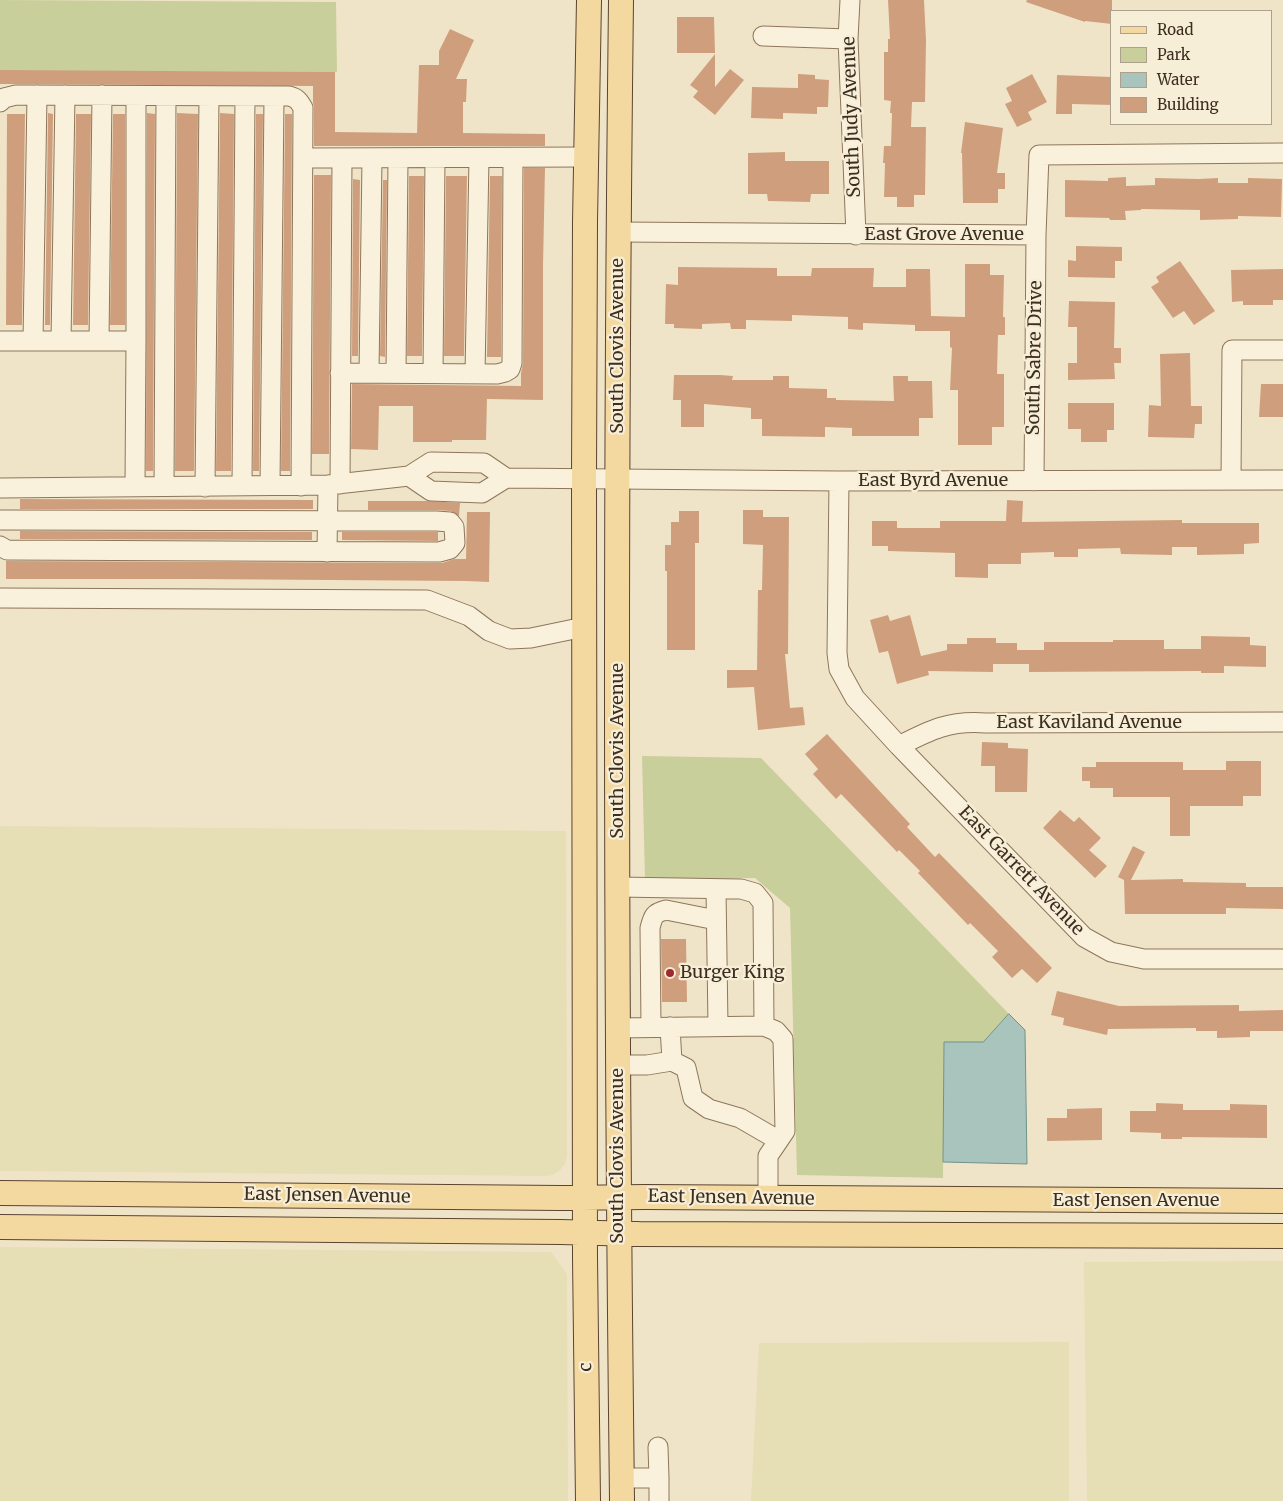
<!DOCTYPE html>
<html>
<head>
<meta charset="utf-8">
<style>
  body { margin:0 }
  #map { position:relative; width:1283px; height:1501px; overflow:hidden; background:#f0e4c8; font-family:Merriweather,serif }
  canvas { display:block }
  .legend { position:absolute; left:1110px; top:10px; width:162px; height:115px; box-sizing:border-box; background:#f7eed8; border:1px solid #ada18e; margin:0; padding:6px 9px; list-style:none; font-size:15px; color:#3d2e20 }
  .legend li { display:flex; align-items:center; gap:10px; height:25px }
  .legend b { width:25px; border:1px solid #ada18e }
</style>
</head>
<body>
<div id="map">
<canvas width="1283" height="1501"></canvas>
<ul class="legend">
<li><b style="height:6px;background:#f3d9a0"></b>Road</li>
<li><b style="height:14px;background:#c9cf9b"></b>Park</li>
<li><b style="height:14px;background:#a9c4bc"></b>Water</li>
<li><b style="height:14px;background:#cf9f7d"></b>Building</li>
</ul>
</div>
<script>
const context = document.querySelector('canvas').getContext('2d');
context.lineJoin = 'round';
function fill(path, color) { context.fillStyle = color; context.fill(path, 'evenodd'); }
function trace(path, color, width, dash) { context.strokeStyle = color; context.lineWidth = width; context.lineCap = dash ? 'butt' : 'round'; context.setLineDash(dash || []); context.stroke(path); }
function drawText(font, color, halo, rows, align = 'center') {
  context.font = font + ' Merriweather,serif'; context.lineWidth = 4.5; context.setLineDash([]); context.textBaseline = 'middle'; context.strokeStyle = halo; context.fillStyle = color; for (const [text, x, y, turn = 0] of rows) {
    context.save(); context.translate(x, y); context.rotate((+turn || 0) * Math.PI / 180); context.textAlign = isNaN(turn) ? turn : align; if (halo) context.strokeText(text, 0, 0); context.fillText(text, 0, 0); context.restore();
  }
}
fill(new Path2D(`
  M0,826L566,831L567,1156L565,1164L560,1170L553,1175L545,1176L0,1171Z
  M0,1247L551,1252L567,1274L568,1501H0Z
  M1283,1261V1501H1087L1084,1262Z
  M1069,1342V1501H751L759,1343Z`), '#e6deb5');
fill(new Path2D(`
  M0,0L336,2L337,72L0,71Z
  M642,756L761,758L1009,1014L983,1042H944L943,1178L797,1175L790,908L755,878L645,880Z`), '#c9cf9b');
const water = new Path2D(`
  M1009,1014L1025,1030L1027,1164L943,1162L944,1042H983Z`);
fill(water, '#a9c4bc');
trace(water, '#6f938a', 1);
fill(new Path2D(`
  M888,0H924L926,40L925,102H912L911,127H926L925,195H914V207H897V197H884L885,163H883L884,146H891L892,113H890L891,101L884,100V52H888V39H890Z
  M1027,0H1112V24L1085,21V22L1026,2Z
  M677,17H714L715,53H677Z
  M450,29L474,40L456,79H467L466,102H463V133L545,134V146H314V108L313,102V86L0,84V70L335,72V132L417,133L419,65H439V51Z
  M715,54V87L730,69L744,80L715,115L693,97L698,91L690,85Z
  M798,74L815,75V79L829,80L828,107H817V114L783,113V119L751,118L752,87L798,88Z
  M1032,74L1047,102L1028,112L1032,120L1017,127L1005,104L1012,101L1006,88Z
  M1057,75L1112,77V105L1072,104V114H1056Z
  M48,113L53,114L50,325H45Z
  M147,113L155,114L153,471H146Z
  M177,113L198,114L194,471H175Z
  M220,113L234,114L231,471H216Z
  M7,114H25L22,325H6Z
  M76,114H91L88,325H73Z
  M113,114H125V325H110Z
  M256,114H263L259,471H253Z
  M285,114H292L290,471H281Z
  M965,122L1003,128L997,173H1005V189H998V203H963L962,153H961Z
  M785,152V161H829V194H811L810,202L768,201L767,194H748V153Z
  M524,168H545L543,266V400L487,399L486,440H452V442H413V406H379L378,450L351,449L352,384L521,386V373L523,363Z
  M314,175H331L329,454H312Z
  M409,176H424L422,356H407Z
  M446,176H467L464,356H444Z
  M490,176H502L501,357H487Z
  M1126,177V186L1155,185V178L1199,179L1218,178V183H1248V178L1282,179L1281,217L1238,216V219L1200,220V210L1141,209V210L1125,211L1126,220H1110L1109,218L1065,217V180L1108,181V178Z
  M353,179L360,180L358,356H352Z
  M383,180H387L385,357L380,356Z
  M1076,246L1122,247V261H1115V278L1068,277V260L1076,261Z
  M1180,261L1215,311L1194,325L1184,311L1173,318L1151,287L1159,282L1156,277Z
  M965,264H990V275H1004L1003,317H1005V335H998L997,374H1004V427H992V445H958V390H950L952,348L950,347V331H915V325L863,323V330L848,329V317L792,315V321L746,320V329H731L730,323L702,324V329L674,328V324H665L666,284L678,285V267L777,268V276H811L812,268H874L873,287H906V269H930L931,316L965,317Z
  M1283,269V300H1273V305H1243V301L1232,302L1231,270Z
  M1069,301L1115,302L1114,348H1121V363H1114L1115,379L1068,380V363H1077V327H1068Z
  M1190,353L1191,406H1202V424H1195L1194,438L1148,437L1149,405L1161,406L1160,354Z
  M674,375H720L733,376L732,380H773V376H789V388L827,389V398H836V400L894,401L893,376H908V381H932L933,418H919V436H852V428L825,427V437L762,436V419H751V408L704,404V427H681V400H673Z
  M1261,384H1283V417H1259Z
  M1068,403H1114V430H1107V442H1081V429H1068Z
  M20,499L313,500V509H20Z
  M1007,500L1023,501L1022,522L1182,520V523H1259V543L1244,544V554L1197,555V547H1172V555L1121,554L1120,548L1078,549V557H1054V552L1021,553V564H988V578L955,577V553L888,551V546H872V521H897V528H940V521H1006Z
  M368,501H428L460,503L459,516L451,511L437,510H368Z
  M743,510H763V517H789L788,654H785L790,708L803,707L805,725L758,730L754,687L727,688V670H757L758,590H762L763,545L743,544Z
  M679,511H699V543H695V650H667V571H665V545H671V522H679Z
  M467,512H490L489,582L466,581L191,579H6V561L442,563L454,559H466Z
  M20,531L312,532V540L20,539Z
  M342,532H438V541L342,540Z
  M888,615L890,621L910,615L921,656L947,650V644H967V638H996V643H1017V650H1044V642H1113V640H1164V649H1201V636L1250,637V645L1266,646V667L1224,666V673H1201V671L1029,672V664H993V672L928,671L929,675L897,684L888,651L879,653L870,620Z
  M827,734L910,824L907,827L935,857L939,853L1052,968L1037,983L1022,969L1012,978L992,957L998,951L970,923L968,925L918,873L920,871L899,850L897,852L841,794L836,799L813,774L818,769L805,754Z
  M982,742L1008,743V748L1028,749L1027,792H995V766H981Z
  M1226,761H1261V796H1243V806H1190V836H1170V797H1113V788H1090V781H1082V767H1096V762H1183V770H1226Z
  M1060,810L1074,822L1079,817L1101,838L1089,850L1107,866L1095,878L1043,828Z
  M1133,846L1145,852L1131,880L1183,879V882L1246,883V887H1283V909L1226,908V914H1125L1124,880L1118,877Z
  M661,939H686L687,1002H662Z
  M1057,991L1119,1006L1239,1005V1011L1283,1010V1031H1250V1037L1217,1038V1031H1196V1028L1108,1029L1107,1035L1063,1025L1064,1018L1051,1015Z
  M1156,1103L1183,1104V1110H1230V1104L1267,1105V1138L1182,1137V1139H1161V1133L1130,1132V1111H1156Z
  M1102,1108V1140L1047,1141V1118H1067V1109Z`), '#cf9f7d');
const minor = new Path2D(`
  M850,0L848,39L856,235
  M763,36L848,39
  M0,102L4,98L16,95L289,96C297,98 299,101 303,108L301,486
  M303,158L586,157
  M618,232L1036,235L1039,155L1283,153
  M0,341H136V96
  M33,341L37,95
  M61,341L65,95
  M99,341L102,95
  M340,373L497,374L505,372L510,369L512,363L513,158
  M369,373L372,158
  M396,373L398,158
  M433,373L435,158
  M475,374L479,158
  M409,476L431,491L482,493L506,478L839,481L1283,480
  M1231,480L1232,350H1283
  M839,481L837,653L839,669L855,698L899,746L1084,937L1111,952L1144,959H1283
  M1034,481L1036,235
  M340,484L342,158
  M270,485L274,97
  M135,486L136,341
  M164,486L166,96
  M242,486L245,96
  M205,487L209,96
  M0,488L328,485L409,476L431,462L484,463L506,478
  M0,520L436,521L450,522L454,527L455,543L450,549L439,552L7,550L0,546
  M327,552L328,485
  M0,598L427,600L469,616L489,631L510,639L531,638L584,627
  M899,746C930,730 950,720 986,723L1283,722
  M618,887L741,889L755,893L763,903L764,1026
  M716,889L718,1026
  M651,1027L650,928C653,916 654,913 666,910L716,920
  M670,1027L672,1061
  M618,1028L764,1026L776,1031L783,1039L785,1131L768,1156V1198
  M618,1065H647L672,1061L686,1068L693,1098L709,1109L740,1118L778,1140
  M658,1447L659,1478
  M622,1478H659V1501`);
const major = new Path2D(`
  M621,0C615,500 616,1001 622,1501
  M0,1193L561,1198L645,1197L1283,1201
  M0,1227L560,1232L639,1234L1283,1236
  M588,1501L585,1257L584,478L585,222L589,0`);
trace(minor, '#8d765c', 21);
trace(major, '#5b4430', 26);
trace(minor, '#faf1dc', 19);
trace(major, '#f3d9a0', 24);
for (const [x, y, r, color] of [
  [670,973,5,"#9e2a2b"]
]) { const dot = new Path2D(); dot.arc(x, y, r, 0, 2 * Math.PI); context.fillStyle = color; context.fill(dot); trace(dot, '#f7eed8', 2); }
drawText('18px', '#3d2e20', '#f7eed8', [
  ["South Judy Avenue",852,117,-92],
  ["East Grove Avenue",944,235],
  ["South Clovis Avenue",618,346,-90],
  ["South Sabre Drive",1035,358,-89],
  ["East Byrd Avenue",933,481],
  ["East Kaviland Avenue",1089,723],
  ["South Clovis Avenue",618,751,-90],
  ["East Garrett Avenue",1021,871,46],
  ["South Clovis Avenue",618,1156,-90],
  ["East Jensen Avenue",327,1196,1],
  ["East Jensen Avenue",731,1198,1],
  ["East Jensen Avenue",1136,1201],
  ["c",586,1367,-91]
]);
drawText('18px', '#3d2e20', '#f7eed8', [
  ["Burger King",680,973]
], 'left');
</script>
</body>
</html>
